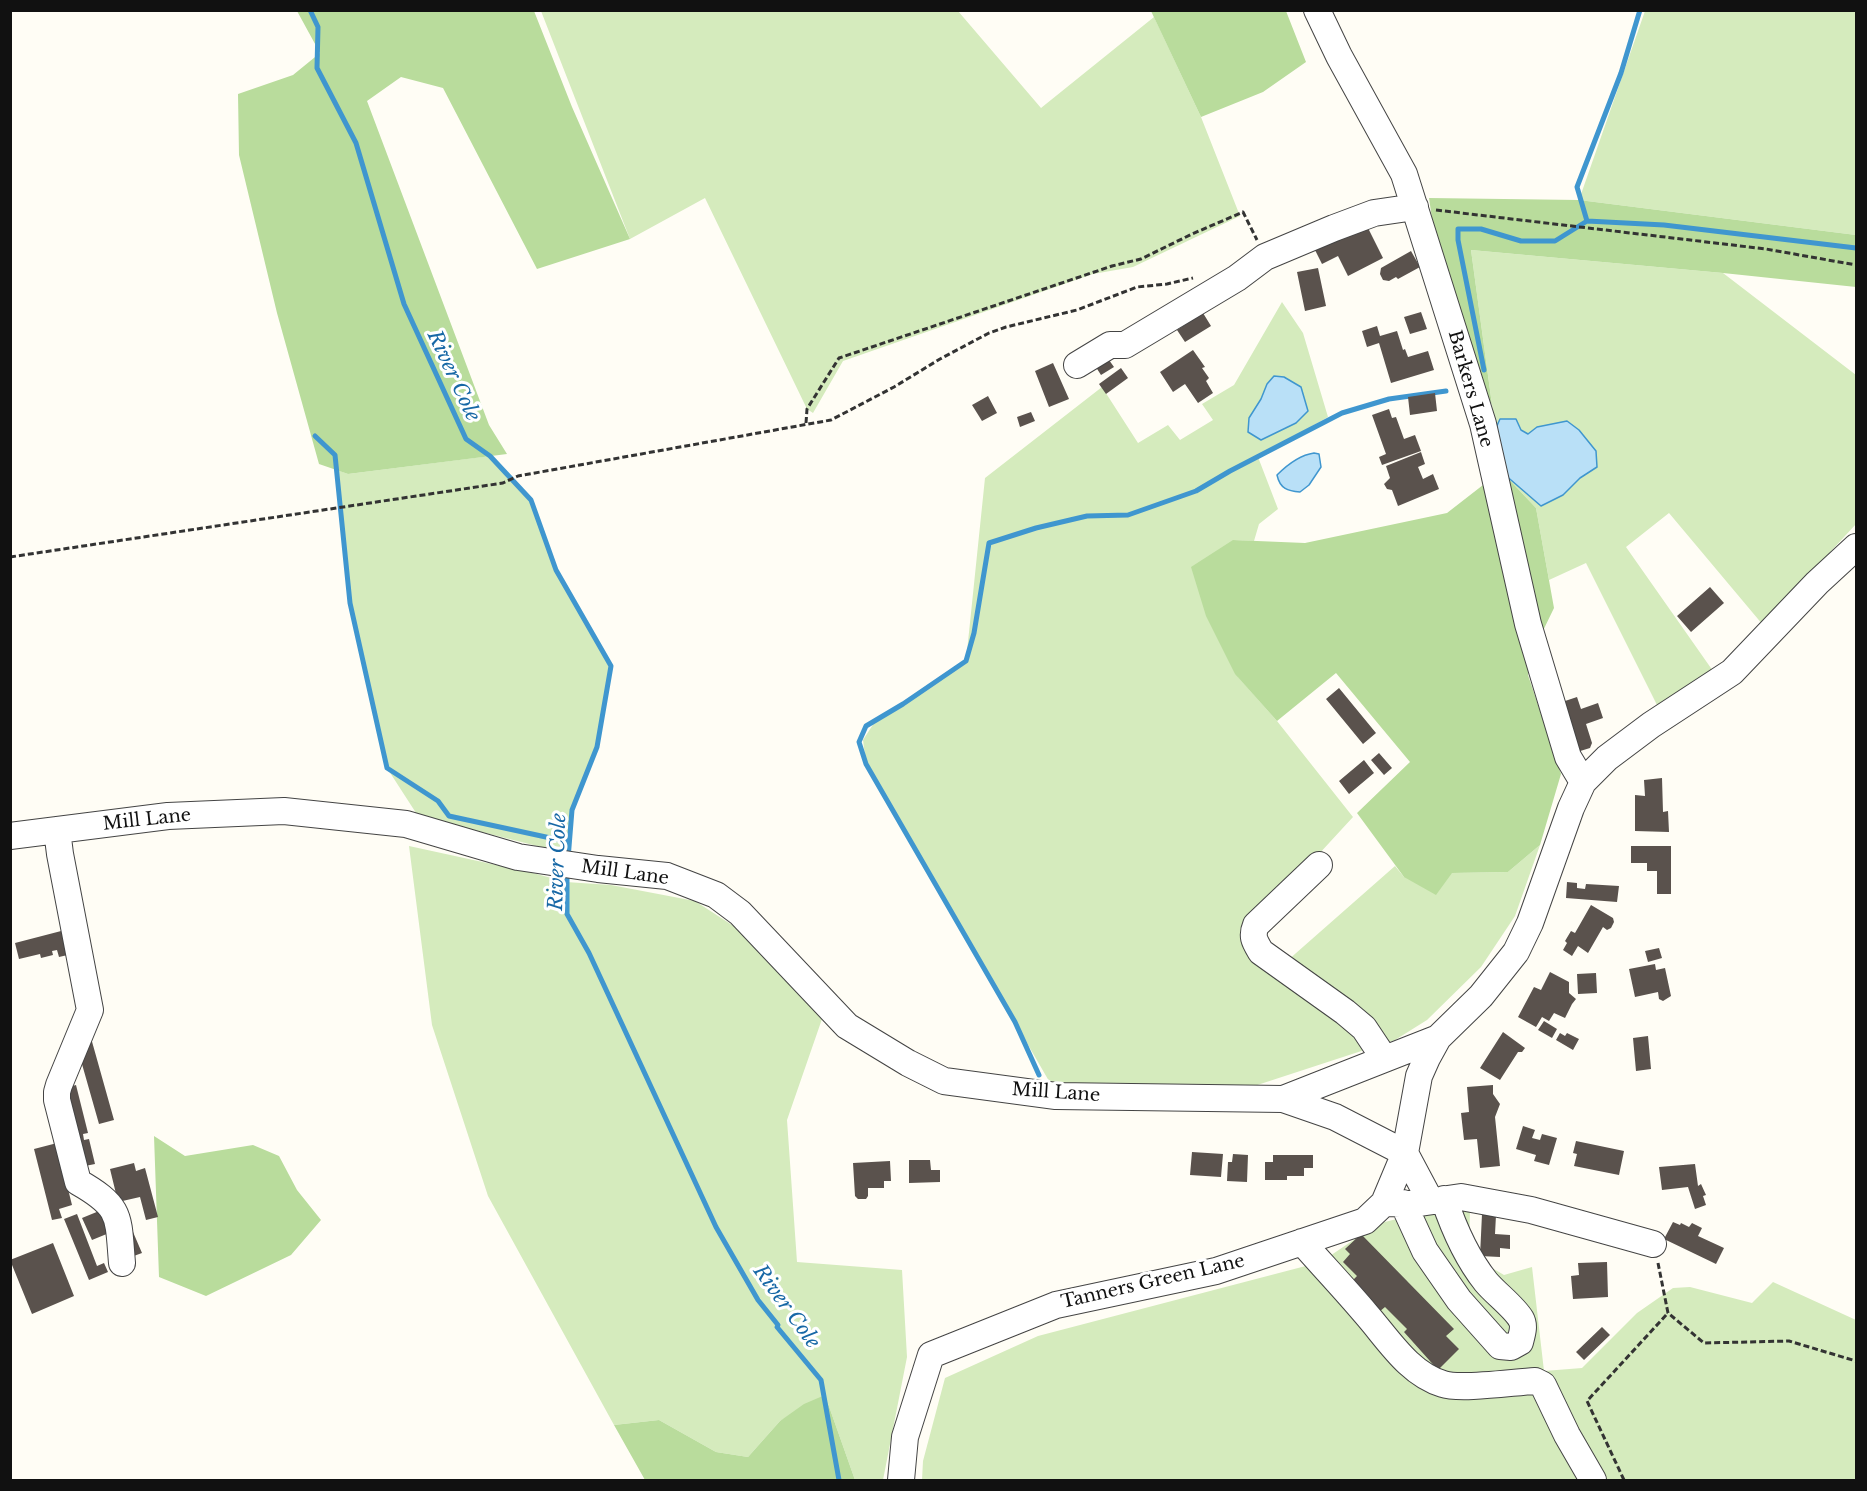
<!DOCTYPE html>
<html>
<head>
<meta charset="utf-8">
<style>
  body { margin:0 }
  #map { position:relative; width:1867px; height:1491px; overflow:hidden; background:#fffdf5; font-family:"Libre Baskerville",serif }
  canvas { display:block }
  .frame { position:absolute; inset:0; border:12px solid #111; pointer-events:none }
</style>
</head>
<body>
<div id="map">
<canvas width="1867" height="1491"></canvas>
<div class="frame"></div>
</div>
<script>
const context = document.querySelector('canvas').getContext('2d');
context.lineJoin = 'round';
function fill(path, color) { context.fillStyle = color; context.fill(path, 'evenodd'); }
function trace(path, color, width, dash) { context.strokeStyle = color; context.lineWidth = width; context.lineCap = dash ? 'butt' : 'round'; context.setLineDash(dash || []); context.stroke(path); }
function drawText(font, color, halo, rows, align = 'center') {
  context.font = font + ' "Libre Baskerville",serif'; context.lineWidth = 6; context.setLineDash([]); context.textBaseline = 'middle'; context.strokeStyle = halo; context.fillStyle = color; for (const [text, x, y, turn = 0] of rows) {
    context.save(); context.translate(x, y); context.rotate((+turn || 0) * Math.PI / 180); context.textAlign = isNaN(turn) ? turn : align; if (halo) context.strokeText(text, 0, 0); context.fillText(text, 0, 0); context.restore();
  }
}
fill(new Path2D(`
  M541,11H958L1041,108L1154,17L1201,117L1240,216L1133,267L1093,274L843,361L813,413L807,409L705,198L630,239Z
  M1645,11H1856V235L1579,200Z
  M1471,250L1723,273L1856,375V524L1763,625L1669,513L1626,547L1713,671L1659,709L1586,563L1549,580L1536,508L1501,471Z
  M1282,302L1303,333L1328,417L1258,457L1278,509L1259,524L1254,541L1233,540L1238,677L1277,721L1353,817L1248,931L1287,961L1395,866L1404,877L1452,873L1508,872L1540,845L1515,916L1481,967L1427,1020L1395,1040L1239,1091L1053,1088L866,764L863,740L874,723L966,661L985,478L1102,387L1138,443L1168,425L1180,440L1213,420L1202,404L1234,385Z
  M490,456L531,500L556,570L611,666L597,747L572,810L569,854L418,816L387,768L350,603L337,470L348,474Z
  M409,846L533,873L566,882L611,885L695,901L749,936L822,1019L787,1120L797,1262L902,1270L907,1357L883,1480H855L825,1395L780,1421L748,1457L716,1452L659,1420L614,1425L488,1196L432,1025Z
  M1452,1205L1470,1210L1469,1248L1487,1265L1504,1275L1532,1267L1544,1371L1582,1368L1637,1313L1673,1288L1690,1287L1752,1303L1773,1282L1856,1320V1480H922L923,1461L945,1378L1038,1336L1321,1262L1377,1224Z`), '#d5ebbd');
fill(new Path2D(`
  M297,11H534L572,107L630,239L537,269L443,88L401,77L367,101L489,425L507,454L348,474L319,464L277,313L239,155L238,94L293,75L320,53Z
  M1151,11H1286L1306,62L1263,92L1201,117Z
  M1429,198L1579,200L1856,235V287L1723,273L1471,250L1492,405L1480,381L1439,266Z
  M1501,471L1536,508L1554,608L1538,641L1528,675L1561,774L1540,845L1508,872L1452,873L1436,895L1404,877L1357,813L1410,762L1336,673L1277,721L1235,674L1206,616L1191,567L1233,540L1305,543L1447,513Z
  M154,1136L185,1156L253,1145L279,1156L297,1190L321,1220L291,1255L206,1296L159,1277Z
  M825,1395L855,1480H645L614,1425L659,1420L716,1452L748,1457L780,1421L804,1404Z`), '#b9dc9c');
const water = new Path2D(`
  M1274,376L1284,377L1301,387L1308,411L1296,423L1261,440L1248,432L1249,418L1261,399L1267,384Z
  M1500,419H1516L1521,430L1528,434L1537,427L1567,421L1579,430L1596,451L1597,467L1580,478L1563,495L1541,506L1504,474L1495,430Z
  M1314,453L1319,454L1321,467L1309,485L1300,492C1288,491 1280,489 1277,475C1286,466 1300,455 1314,453Z`);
fill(water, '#b9e0f7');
trace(water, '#3f96cf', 1.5);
trace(new Path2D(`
  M310,10L318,27L317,68L356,143L404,304L466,439L490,456L531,500L556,570L611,666L597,747L572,810L568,859
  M1587,221L1664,225L1856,248
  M1484,370L1458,240V229H1481L1521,241H1555L1587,221L1577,187L1621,73L1640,10
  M315,436L335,455L350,603L387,768L438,801L449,816L569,842
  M567,871V914L589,953L716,1227L758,1300L778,1325L777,1327L821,1380L839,1480
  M1039,1075L1015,1022L866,764L859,742L866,726L903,704L966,661L974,633L989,543L1036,528L1087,516L1128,515L1196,491L1230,471L1342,413L1389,399L1446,391`), '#3f96cf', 5);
fill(new Path2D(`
  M1366,224L1383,258L1348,276L1338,256L1322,264L1312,244Z
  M1411,251L1420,267L1398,279L1396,277L1389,281L1383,280L1380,274L1381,268Z
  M1318,268L1326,306L1305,311L1297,272Z
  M1421,312L1427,329L1410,334L1404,317Z
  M1203,313L1211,326L1185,342L1177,330Z
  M1377,326L1380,336L1397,331L1403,350L1405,349L1408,357L1428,351L1434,370L1391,383L1379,343L1367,347L1362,331Z
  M1193,350L1205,367L1202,368L1209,378L1206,381L1213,393L1198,403L1185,384L1173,392L1160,372Z
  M1104,353L1114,367L1101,375L1092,361Z
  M1053,363L1069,399L1049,407L1035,371Z
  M1121,368L1128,378L1106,394L1099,384Z
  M1435,393L1437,411L1410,415L1408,397Z
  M988,396L997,413L982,421L972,405Z
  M1389,409L1392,418L1396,417L1404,439L1415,435L1421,451L1382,465L1379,457L1386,454L1372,415Z
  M1031,412L1035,421L1020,427L1017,417Z
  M1421,452L1425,464L1418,467L1423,479L1433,474L1439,489L1398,506L1392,490L1387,489L1384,484L1390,478L1386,466Z
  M1710,587L1724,603L1691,632L1677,616Z
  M1339,688L1376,733L1363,744L1326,699Z
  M1577,697L1581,709L1598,703L1603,718L1586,724L1592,743L1590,748L1577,752L1559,703Z
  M1379,753L1392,768L1384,775L1371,760Z
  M1364,760L1374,773L1349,794L1339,781Z
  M1662,778L1663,812L1668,811L1669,832L1635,831V795L1645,796L1644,780Z
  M1631,846H1671V894H1657V871H1647V863H1631Z
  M1567,882L1577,883V888L1585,889L1586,884L1619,886L1617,902L1566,898Z
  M1591,905L1613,918L1614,922L1611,928L1607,930L1603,927L1588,953L1578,946L1572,956L1563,950L1567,943L1565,941L1571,931L1575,933Z
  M65,930L72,954L59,957L57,950L52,951L53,955L41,958L40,954L19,959L15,943Z
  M1659,948L1662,958L1648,962L1645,951Z
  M1655,964L1656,970L1665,968L1671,996L1663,1001L1659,999L1658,992L1635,997L1629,969Z
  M1550,972L1569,982V993L1576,999L1572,1004L1565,1018L1554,1013L1549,1021L1542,1017L1536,1027L1518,1017L1534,987L1541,990Z
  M1596,973L1597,993L1578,994L1577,974Z
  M1544,1021L1557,1029L1552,1038L1538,1030Z
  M1503,1032L1525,1048L1522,1052H1518L1500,1080L1480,1068Z
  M1560,1033L1565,1036L1567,1033L1579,1039L1573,1050L1556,1040Z
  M1648,1036L1651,1069L1636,1071L1633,1038Z
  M91,1038L114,1120L99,1124L76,1043Z
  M76,1085L88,1133L83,1134L84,1140L89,1139L95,1164L80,1167L61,1089Z
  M1493,1085V1094L1500,1104L1495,1117L1500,1166L1480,1168L1477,1139L1464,1140L1461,1113L1469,1112L1467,1087Z
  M1523,1126L1535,1130L1532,1138L1540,1140L1542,1134L1557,1138L1549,1165L1534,1161L1536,1155L1516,1149Z
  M1576,1141L1624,1151L1619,1175L1574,1166L1577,1154L1573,1153Z
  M61,1142L60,1157L72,1205L59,1209L62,1218L52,1220L34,1149Z
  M1192,1152L1223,1154L1221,1177L1190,1175Z
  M1233,1154L1248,1155L1247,1182L1227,1181L1228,1162H1232Z
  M1273,1155H1313V1168H1304V1176H1287V1180H1265V1162H1273Z
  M909,1160H930L931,1170H940V1182L909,1183Z
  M890,1161L891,1181H884V1188H868V1196L866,1199H858L855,1196L853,1163Z
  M134,1163L136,1171L145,1168L158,1217L146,1220L140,1197L118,1202L110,1169Z
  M1695,1164L1698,1186L1701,1184L1706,1195L1703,1196L1706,1205L1695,1209L1688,1187L1662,1190L1659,1167Z
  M104,1209L114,1231L92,1240L82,1218Z
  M77,1214L97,1266L104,1263L108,1272L89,1280L64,1219Z
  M1482,1214L1496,1215L1495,1234L1510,1235V1249L1500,1248V1257L1480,1256Z
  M1673,1222L1680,1225L1681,1223L1689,1227L1692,1223L1702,1228L1698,1236L1724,1248L1716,1264L1664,1239Z
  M133,1232L142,1253L131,1257L122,1237Z
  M1361,1234L1454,1329L1446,1336L1459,1349L1438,1370L1404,1332L1407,1329L1385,1307L1379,1312L1350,1283L1357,1276L1343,1262L1350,1254L1345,1249Z
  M53,1243L74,1296L32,1314L10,1260Z
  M1607,1262L1608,1297L1573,1299L1571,1276L1579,1275L1578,1263Z
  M1602,1327L1610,1335L1584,1360L1576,1352Z`), '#5a524d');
const minor = new Path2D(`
  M1317,10L1339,56L1404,174L1483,424L1528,624L1568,757L1583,782
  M1077,365L1110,345H1125L1237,278L1265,257L1334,228L1374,213L1415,207
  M57,830L60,854L90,1010L59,1085L57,1092V1100L78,1182C122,1207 118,1216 122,1263
  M10,836L168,816L284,811L406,824L518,857L598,869L667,876L716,895L740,913L847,1026L908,1063L944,1081L1056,1096L1283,1099L1438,1038
  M1319,865L1256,925C1251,937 1255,942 1261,952L1345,1012L1364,1028L1384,1058
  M1283,1099L1335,1117L1405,1153L1430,1200
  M1387,1203L1413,1204L1461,1197L1531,1210L1653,1244
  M1403,1203L1425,1251L1459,1300L1500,1346L1511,1347L1520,1342C1522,1334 1525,1326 1521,1319C1514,1307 1495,1293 1486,1282C1466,1257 1454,1229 1444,1199
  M1302,1242C1323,1266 1345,1289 1366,1314C1388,1339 1409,1374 1443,1384C1460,1390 1514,1382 1535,1381L1543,1385L1567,1435L1593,1480
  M901,1480L905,1437L931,1355L1056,1305L1216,1271L1365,1221L1384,1203L1405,1153L1419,1076L1427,1058L1438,1038L1481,996L1516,952L1530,923L1571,808L1583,782L1607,758L1651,725L1732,672L1817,583L1856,547`);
trace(minor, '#444', 28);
trace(new Path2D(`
  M1436,210L1766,249L1856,265
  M806,423L807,409L839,358L1112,266L1141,259L1192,234L1243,212L1257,240
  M10,557L503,483L518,476L831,420L894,387L940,359L989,333L1006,327L1077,310L1137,287L1167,284L1193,278
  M1658,1263L1668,1313L1704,1343L1789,1341L1856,1361
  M1624,1480L1587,1401L1668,1313`), '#333', 3, [6, 3]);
trace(minor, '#fff', 26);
drawText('18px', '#111', '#fff', [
  ["Barkers Lane",1470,389,74],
  ["Mill Lane",147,820,-6],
  ["Mill Lane",625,873,8],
  ["Mill Lane",1056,1093,4],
  ["Tanners Green Lane",1153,1282,-13]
]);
drawText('italic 20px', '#1768a6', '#fff', [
  ["River Cole",453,376,65],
  ["River Cole",558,862,-88],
  ["River Cole",786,1307,54]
]);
</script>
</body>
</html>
